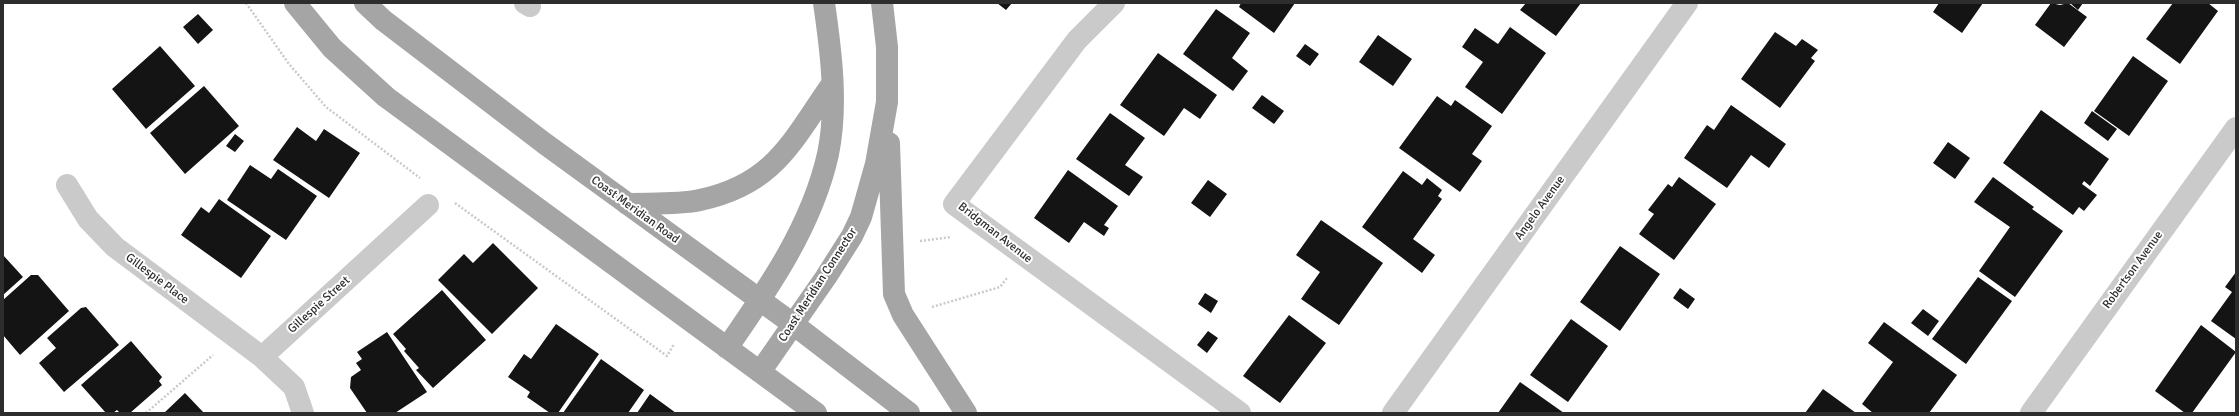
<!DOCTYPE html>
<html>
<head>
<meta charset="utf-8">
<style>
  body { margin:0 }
  #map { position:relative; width:2239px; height:416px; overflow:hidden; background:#fff; font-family:Signika,sans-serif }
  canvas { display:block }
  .frame { position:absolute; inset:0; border:4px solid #2d2d2d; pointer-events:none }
</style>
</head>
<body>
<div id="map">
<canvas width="2239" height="416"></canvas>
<div class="frame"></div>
</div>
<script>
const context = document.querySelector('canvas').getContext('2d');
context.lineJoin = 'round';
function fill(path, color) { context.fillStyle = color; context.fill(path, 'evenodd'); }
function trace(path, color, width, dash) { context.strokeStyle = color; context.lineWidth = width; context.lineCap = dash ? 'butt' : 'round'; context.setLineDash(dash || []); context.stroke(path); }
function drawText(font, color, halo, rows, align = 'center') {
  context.font = font + ' Signika,sans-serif'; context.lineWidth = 4; context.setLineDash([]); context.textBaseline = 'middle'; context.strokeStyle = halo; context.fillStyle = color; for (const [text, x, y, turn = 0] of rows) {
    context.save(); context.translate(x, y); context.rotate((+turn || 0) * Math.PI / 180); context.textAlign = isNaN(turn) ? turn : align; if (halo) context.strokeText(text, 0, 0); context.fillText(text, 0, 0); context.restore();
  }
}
fill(new Path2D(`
  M997,3H1012L1006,10Z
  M1241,3H1295L1274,33L1239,7Z
  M1526,3H1581L1556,36L1520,10Z
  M1939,3H1983L1962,33L1933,12Z
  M2051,3L2060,5L2068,3L2087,17L2064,47L2035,25Z
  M2070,3H2083L2078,10Z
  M2173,3H2208L2218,11L2180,64L2146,39Z
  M1216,9L1250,33L1232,58L1248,71L1233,91L1183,54Z
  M198,14L213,30L198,44L183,27Z
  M1510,27L1546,53L1502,114L1465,87L1483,62L1462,47L1475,28L1498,44Z
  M1775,32L1796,46L1802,39L1818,50L1811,58L1815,61L1780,108L1741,79Z
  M1378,35L1412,59L1393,86L1359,62Z
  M1305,44L1319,54L1310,66L1296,56Z
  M160,46L195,86L146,129L112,89Z
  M1158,53L1217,95L1200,119L1184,108L1164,136L1120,105Z
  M2133,56L2168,81L2129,136L2094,111Z
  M204,86L239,126L185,174L150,133Z
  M1262,95L1284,111L1274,124L1252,108Z
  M1437,96L1451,106L1455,100L1492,126L1472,154L1482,161L1460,192L1399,148Z
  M1731,105L1786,144L1769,168L1751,155L1727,188L1684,158L1707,125L1714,130Z
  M2041,110L2109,159L2090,186L2084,181L2082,184L2097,195L2084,211L2079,207L2073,215L2003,163Z
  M2092,111L2117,129L2108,141L2084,123Z
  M1110,113L1145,138L1125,165L1143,177L1129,196L1076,159Z
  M297,127L316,141L324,129L360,153L329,198L273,160Z
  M235,134L244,141L235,152L226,146Z
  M1948,142L1970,158L1955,179L1933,163Z
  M250,165L271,179L278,169L317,196L286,240L227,200Z
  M1068,170L1118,206L1104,225L1109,228L1104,236L1084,222L1069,243L1034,218Z
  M1403,171L1422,185L1427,178L1442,190L1438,196L1442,199L1413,239L1435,255L1422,273L1362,227Z
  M1679,177L1716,204L1674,260L1639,234L1654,214L1648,210L1668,184L1672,187Z
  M1993,177L2034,207L2032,209L2063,231L2015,297L1979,271L2010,227L1974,202Z
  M1208,180L1227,194L1210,217L1191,203Z
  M219,199L271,236L241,278L181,235L201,207L209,213Z
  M1321,220L1383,263L1339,325L1301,299L1320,272L1296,255Z
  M493,243L538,288L492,334L438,280L464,254L473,263Z
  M1620,246L1660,274L1620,331L1580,302Z
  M3,255L23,277L3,295Z
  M2236,272V339L2211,321L2232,292L2225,287Z
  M31,275H38L69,311L20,355L3,335V300Z
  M1978,277L2012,301L1966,364L1932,339Z
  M1680,288L1695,299L1688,309L1673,298Z
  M442,290L486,340L433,388L416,370L419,368L404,351L406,349L393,334Z
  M1205,293L1218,301L1211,313L1198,304Z
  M86,307L119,345L64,392L39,363L56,348L47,338L81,308Z
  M1923,309L1939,321L1928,336L1911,323Z
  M1289,315L1326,343L1280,403L1243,376Z
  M1571,319L1608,346L1568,402L1530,375Z
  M1884,322L1957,375L1929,413H1873L1862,404L1893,362L1868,343Z
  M556,324L599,354L558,413H550L527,397L530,392L508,377L524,354L531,359Z
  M2201,325L2236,352L2192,413H2185L2155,391Z
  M1208,331L1218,338L1207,353L1197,345Z
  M387,332L427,392L395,413H367L350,388L351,377L361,370L356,363L362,359L357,352Z
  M131,341L162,377L159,381L162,385L130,413H120L117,410L113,413H106L81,385Z
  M601,359L644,390L628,413H563Z
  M1520,382L1564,413H1498Z
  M1823,389L1856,413H1805Z
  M185,393L204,413H164Z
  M650,394L676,413H637Z`), '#141414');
trace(new Path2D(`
  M246,3L289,64L326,107L420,178
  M455,203L667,356L674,344
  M920,241L951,237
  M932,307L1000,287L1007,278
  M146,413L213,355`), '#cacaca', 2.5, [2, 2]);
trace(new Path2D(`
  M525,3L530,6
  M1114,3L1077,40L954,204L1240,413
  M67,185L88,219L115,247L262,357L294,387L303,413
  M262,357L428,205
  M1393,413L1687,3
  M2031,413L2236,128`), '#cacaca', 22);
trace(new Path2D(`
  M295,3L332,48L386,97L816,413
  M365,3L383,20L544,143L793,324L909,413
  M889,143L894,294L903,315L966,413
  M627,204C650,203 677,205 700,200C775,184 792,141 832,84
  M727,348C768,289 812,226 828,154C838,106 831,51 824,3
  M760,372L826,277L852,236L861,217L876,164L887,102V47L882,3`), '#a5a5a5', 22);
drawText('12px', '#2d2d2d', '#fff', [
  ["Angelo Avenue",1540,208,-54],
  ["Coast Meridian Road",635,210,36],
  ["Bridgman Avenue",995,233,38],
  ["Robertson Avenue",2133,270,-54],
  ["Gillespie Place",157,279,37],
  ["Coast Meridian Connector",818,285,-57],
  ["Gillespie Street",319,305,-42]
]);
</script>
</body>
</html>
